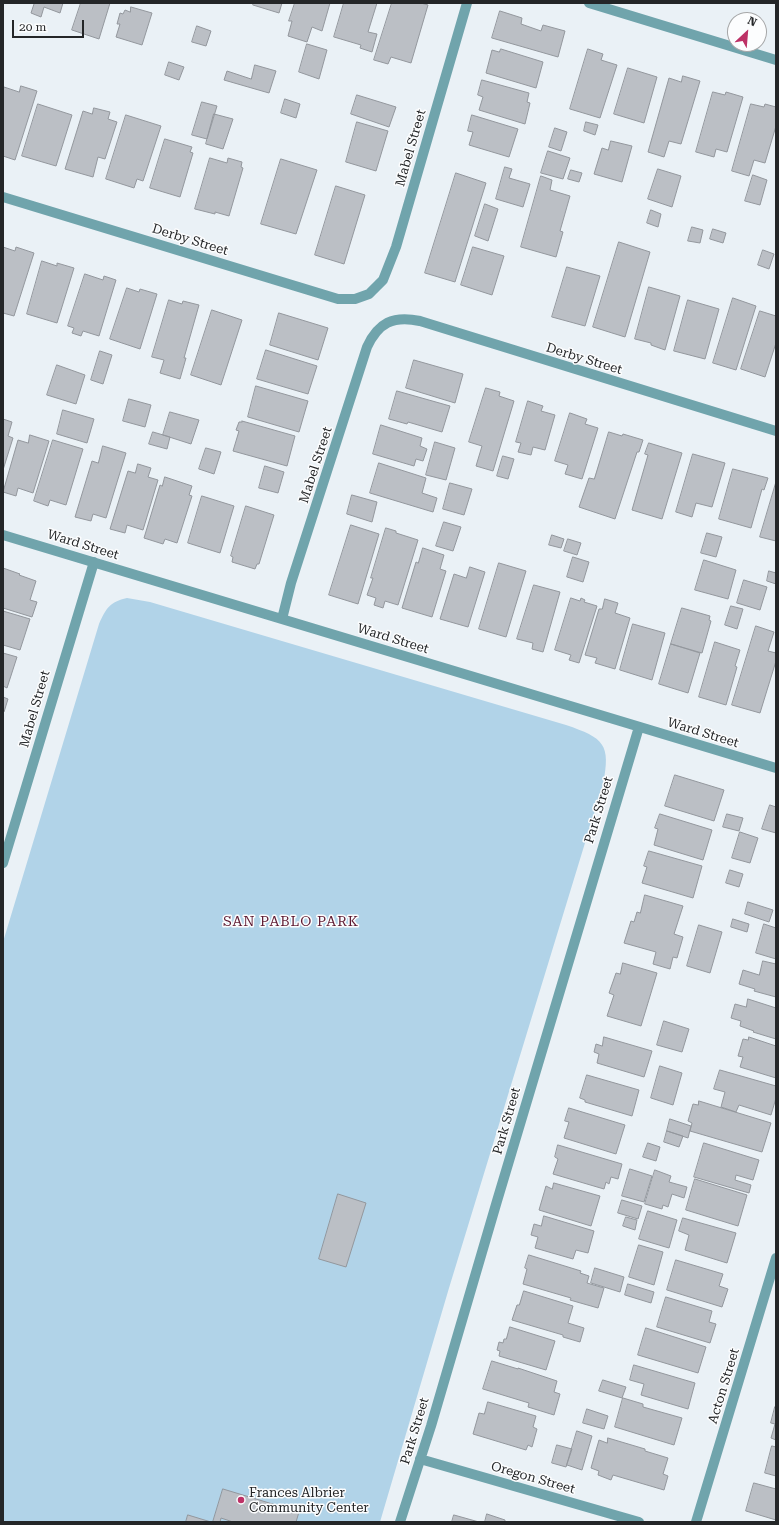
<!DOCTYPE html>
<html>
<head>
<meta charset="utf-8">
<style>
  body { margin:0 }
  #map { position:relative; width:779px; height:1525px; overflow:hidden; background:#eaf1f6; font-family:"Roboto Serif",serif }
  canvas { display:block }
  .frame { position:absolute; inset:0; border:4px solid #242628; pointer-events:none }
  .north { position:absolute; left:727px; top:12px; width:40px; height:40px; box-sizing:border-box; background:#fcfdfe; border:1px solid #a6a7a8; border-radius:50%; rotate:26deg; font-size:11px; font-weight:700; line-height:16px; text-align:center; color:#242628 }
  .north::after { content:''; display:block; margin:auto; width:14px; height:18px; background:#bd3166; clip-path:polygon(50% 0,100% 100%,50% 72%,0 100%) }
  .scale { position:absolute; left:12px; top:20px; width:72px; height:18px; box-sizing:border-box; border:2px solid #242628; border-top:0; padding-left:5px; font-size:12px; line-height:14px; white-space:nowrap; color:#242628; -webkit-text-stroke:3px #fcfdfe; paint-order:stroke }
</style>
</head>
<body>
<div id="map">
<canvas width="779" height="1525"></canvas>
<div class="frame"></div>
<div class="north">N</div>
<div class="scale">20 m</div>
</div>
<script>
const context = document.querySelector('canvas').getContext('2d');
context.lineJoin = 'round';
function fill(path, color) { context.fillStyle = color; context.fill(path, 'evenodd'); }
function trace(path, color, width, dash) { context.strokeStyle = color; context.lineWidth = width; context.lineCap = dash ? 'butt' : 'round'; context.setLineDash(dash || []); context.stroke(path); }
function drawText(font, color, halo, rows, align = 'center') {
  context.font = font + ' "Roboto Serif",serif'; context.lineWidth = 3; context.setLineDash([]); context.textBaseline = 'middle'; context.strokeStyle = halo; context.fillStyle = color; for (const [text, x, y, turn = 0] of rows) {
    context.save(); context.translate(x, y); context.rotate((+turn || 0) * Math.PI / 180); context.textAlign = isNaN(turn) ? turn : align; if (halo) context.strokeText(text, 0, 0); context.fillText(text, 0, 0); context.restore();
  }
}
fill(new Path2D(`
  M127,598L150,602L566,725C604,738 611,744 603,784L449,1288L380,1522H3V942L99,624C106,608 110,602 127,598Z`), '#b1d3e8');
const building = new Path2D(`
  M30,3H63L60,13L44,7L41,17L31,13L34,4Z
  M81,3H110L99,39L72,30Z
  M254,3H282L279,13L253,5Z
  M295,3H330L322,31L312,27L307,42L288,36L292,21H289Z
  M344,3H377L368,32L377,34L372,52L360,48L361,45L334,37Z
  M392,3H421L428,5L411,63L391,57L388,64L374,60Z
  M131,7L152,13L142,45L116,37L120,24H117L120,13L123,14L125,10L130,12Z
  M500,11L522,18L521,24L541,31L543,25L565,31L558,57L492,38Z
  M197,26L211,31L206,46L192,42Z
  M307,44L327,50L319,79L299,72Z
  M501,49L543,62L536,88L486,73L492,50L499,52Z
  M588,49L603,54L601,60L617,65L600,118L570,109Z
  M169,62L184,67L179,80L165,75Z
  M255,65L276,71L269,93L224,80L227,71L251,79Z
  M628,68L657,77L644,123L614,114Z
  M683,76L700,81L681,144L669,141L664,157L648,152L669,78L681,82Z
  M482,80L529,93L527,102L530,103L525,124L479,110L483,97L478,95Z
  M21,86L37,91L15,160L3,156V91L4,87L19,92Z
  M713,92L725,95L726,92L743,97L727,152L716,149L714,157L696,152Z
  M357,95L396,107L389,127L351,114Z
  M285,99L300,104L296,118L281,113Z
  M202,102L217,106L207,139L192,135Z
  M38,104L72,115L56,166L22,156Z
  M751,104L764,107L765,104L776,107V126L765,163L754,160L749,176L732,171Z
  M94,108L110,112L108,119L117,122L105,159L98,157L93,177L65,169L83,111L92,114Z
  M214,114L233,119L223,149L206,144Z
  M126,115L161,126L143,181L137,179L134,188L106,179Z
  M472,115L518,129L509,157L469,145L473,132L468,131Z
  M357,122L388,131L376,171L346,162Z
  M586,122L598,125L595,135L584,131Z
  M555,128L567,132L561,151L549,147Z
  M165,139L192,147L190,152L193,153L180,197L150,188Z
  M611,141L632,146L622,182L594,174L602,148L608,150Z
  M548,151L570,158L563,179L541,173Z
  M210,158L227,163L228,158L242,162L241,167L243,168L229,216L215,212V214L195,209Z
  M281,159L317,170L296,234L261,224Z
  M505,167L512,169L509,178L530,184L523,207L496,199Z
  M658,169L681,176L672,207L648,199Z
  M571,170L582,173L579,182L568,179Z
  M456,173L486,183L455,282L425,273Z
  M753,175L767,180L760,205L745,201Z
  M541,176L552,180L550,190L570,196L560,231L563,232L556,257L521,247Z
  M336,186L365,195L344,264L315,255Z
  M485,204L498,209L488,241L475,236Z
  M651,210L661,214L658,227L647,223Z
  M692,227L703,230L700,243L688,241Z
  M713,229L726,233L723,243L710,239Z
  M619,242L650,252L625,337L593,327Z
  M3,247L15,251L16,247L34,253L14,316L3,313Z
  M473,247L504,256L492,295L461,285Z
  M763,250L774,254L769,269L758,265Z
  M42,261L57,266V263L74,268L57,323L27,314Z
  M567,267L600,276L585,326L552,317Z
  M85,274L103,280L104,276L116,280L99,336L83,331L81,336L72,333L74,328L68,326Z
  M649,287L680,296L665,350L651,345V343L635,339Z
  M127,288L139,292L140,289L157,294L140,349L110,339Z
  M733,298L756,306L736,370L713,363Z
  M169,300L182,304L183,301L199,305L184,358H186L180,379L160,373L164,360L152,357Z
  M688,300L719,309L705,359L674,351Z
  M212,310L242,320L221,385L191,375Z
  M760,311L776,316V343L765,377L741,369Z
  M279,313L328,328L318,360L270,345Z
  M266,350L317,366L308,394L257,379Z
  M100,351L112,355L103,384L91,380Z
  M414,360L463,374L455,403L406,388Z
  M57,365L85,375L76,404L47,395Z
  M256,386L308,401L299,432L248,417Z
  M486,388L500,392L499,396L514,401L493,471L476,466L482,446L469,442Z
  M397,391L450,406L442,432L408,422L407,424L389,419Z
  M129,399L151,405L145,427L123,421Z
  M528,401L543,406L541,411L555,415L545,450L533,447L531,455L518,452L521,443L516,442Z
  M63,410L94,419L87,443L57,434Z
  M170,412L199,420L191,444L163,435Z
  M570,413L587,419L585,424L598,428L582,479L565,474L568,465L555,461Z
  M3,419L12,422L8,436L13,438L3,470Z
  M242,421L295,436L287,466L233,451L239,431L236,430L239,422H242Z
  M381,425L422,438L420,446L427,449L423,461L416,459L414,466L373,454Z
  M153,432L170,437L167,449L149,444Z
  M609,432L622,436L623,434L643,440L639,452H637L615,519L579,507L589,478L594,479Z
  M30,435L49,441L33,493L18,488L16,496L3,492L18,440L28,443Z
  M53,440L83,449L66,505L50,500L48,506L34,501Z
  M435,442L455,448L446,480L426,475Z
  M649,443L682,453L662,519L632,510L648,455L645,454Z
  M103,446L126,453L106,518L93,514L91,521L75,517L92,461L98,463Z
  M206,448L221,452L214,474L199,469Z
  M693,454L725,463L712,507L696,503L692,517L676,512Z
  M503,456L514,459L508,479L497,476Z
  M379,463L426,478L422,493L437,498L433,512L370,493Z
  M138,464L151,468L148,477L158,480L143,530L127,525L125,533L110,529L128,471L135,473Z
  M265,466L284,472L278,493L259,488Z
  M733,469L768,478L764,490L762,489L751,528L719,519Z
  M165,477L192,486L189,495L192,496L177,543L165,539L163,544L144,538L160,485L162,486Z
  M776,482V541L760,537Z
  M450,483L472,489L464,515L443,509Z
  M352,495L377,502L372,522L347,514Z
  M202,496L234,506L220,553L188,543Z
  M246,506L274,515L259,564H257L255,569L232,562L233,557L231,556Z
  M444,522L461,527L453,551L436,546Z
  M351,525L379,534L358,604L329,595Z
  M386,528L396,531V533L418,540L398,605L385,601L383,608L374,605L376,598L367,595L373,578H371Z
  M707,533L722,537L716,557L701,553Z
  M552,535L564,539L561,548L549,545Z
  M568,539L581,543L577,555L564,551Z
  M423,548L444,555L440,569L446,571L432,617L402,608L416,562L418,563Z
  M573,557L589,562L583,582L567,577Z
  M704,560L736,570L728,599L695,590Z
  M499,563L526,571L506,637L479,629Z
  M470,567L485,572L468,627L440,619L454,574L466,578Z
  M3,568L20,574L19,575L36,581L30,600L37,602L32,617L3,608Z
  M769,571L776,573V584L767,581Z
  M744,580L767,587L760,610L737,603Z
  M534,585L560,592L543,652L532,649L533,643L517,639Z
  M571,598L580,601L581,598L585,600L584,602L597,606L579,663L569,660L571,655L555,650Z
  M605,599L618,603L615,613L630,618L615,669L595,663L597,658L585,655L599,609H602Z
  M731,606L743,609L737,629L725,625Z
  M682,608L710,616L709,620L711,621L702,653L671,644Z
  M3,611L30,619L20,650L3,645Z
  M633,624L665,633L652,680L620,670Z
  M756,626L774,632L768,651L776,653V661L760,713L732,705Z
  M715,642L740,650L735,666L737,667L726,705L699,697Z
  M671,644L700,653L688,693L659,684Z
  M3,653L17,657L7,688L3,686Z
  M3,697L8,699L4,712H3Z
  M675,775L724,790L714,821L665,806Z
  M770,805L776,807V833L762,829Z
  M660,814L712,830L703,860L654,845L658,829L655,828Z
  M727,814L743,818L739,831L723,827Z
  M740,832L758,838L750,863L732,858Z
  M649,851L702,866L693,898L642,883L647,867L644,866Z
  M730,870L743,874L739,887L726,883Z
  M645,895L683,906L674,934L683,937L677,958L673,957L670,969L653,964L656,952L624,943L631,921L634,922L637,912L640,913Z
  M748,902L773,910L769,922L745,914Z
  M733,919L749,924L747,932L731,927Z
  M764,924L776,928V959L756,953Z
  M699,925L722,932L710,973L687,966Z
  M763,961L776,964V997L754,991L755,989L739,984L743,970L759,975Z
  M623,963L657,973L641,1026L607,1016L614,995L609,993L616,973L620,974Z
  M748,999L776,1008V1039L753,1032L754,1031L740,1026L741,1021L731,1018L735,1004L746,1007Z
  M664,1021L689,1029L682,1052L657,1045Z
  M604,1037L652,1051L644,1077L597,1063L599,1054L594,1052L596,1044L602,1046Z
  M749,1037L776,1046V1078L740,1067L743,1057L738,1056L743,1039L748,1040Z
  M660,1066L682,1073L673,1105L651,1098Z
  M720,1070L776,1086V1098L771,1115L739,1105L736,1112L721,1107L725,1092L714,1089Z
  M587,1075L639,1090L632,1116L585,1102V1100L580,1098Z
  M699,1101L771,1123L762,1152L690,1131L692,1123L688,1121L693,1104L698,1105Z
  M569,1108L625,1125L616,1154L564,1138L569,1122L565,1121Z
  M670,1119L691,1126L688,1138L667,1131Z
  M667,1131L683,1136L679,1147L664,1142Z
  M648,1143L660,1147L656,1161L643,1157Z
  M704,1143L759,1160L753,1180L736,1175L735,1180L751,1185L749,1193L694,1177Z
  M558,1145L622,1164L618,1179L611,1177L609,1184L606,1182L604,1189L553,1174L558,1159L555,1157Z
  M630,1169L652,1176L644,1202L622,1196Z
  M655,1170L671,1176L669,1182L687,1187L684,1198L672,1194L668,1207L663,1205L662,1209L645,1204Z
  M695,1179L747,1195L738,1226L686,1210Z
  M554,1183L600,1196L591,1226L539,1210L546,1186L552,1189Z
  M338,1194L366,1203L346,1267L319,1259Z
  M622,1200L642,1206L638,1219L618,1213Z
  M648,1211L677,1220L669,1248L639,1239Z
  M544,1216L594,1231L588,1253L576,1250L573,1259L535,1248L538,1237L531,1235L534,1224L541,1226Z
  M626,1217L637,1220L635,1230L623,1226Z
  M683,1218L736,1233L727,1263L685,1250L689,1235L679,1231Z
  M639,1245L663,1252L654,1285L629,1277Z
  M529,1255L581,1271L580,1273L589,1276L587,1283L604,1288L598,1308L570,1300L571,1298L523,1284L527,1269L525,1268Z
  M676,1260L723,1274L719,1286L728,1289L722,1307L667,1290Z
  M595,1268L624,1277L620,1292L591,1283Z
  M628,1284L654,1292L651,1303L625,1295Z
  M524,1291L573,1306L568,1323L584,1328L580,1342L563,1337V1335L512,1320L517,1305H519Z
  M666,1297L712,1311L709,1322L716,1324L710,1343L657,1327Z
  M510,1327L555,1341L546,1370L499,1356L500,1351L497,1350L499,1342L503,1343L504,1339H506Z
  M646,1328L706,1347L698,1373L638,1355Z
  M492,1361L518,1369V1368L557,1381L554,1392L560,1394L554,1415L528,1407L529,1403L483,1389Z
  M634,1365L695,1383L688,1409L641,1395L644,1384L630,1380Z
  M603,1380L626,1387L622,1398L599,1391Z
  M623,1398L643,1404V1407L682,1418L674,1445L615,1427Z
  M488,1402L536,1416L533,1427L537,1429L532,1447L528,1445L526,1450L473,1434L479,1413L484,1414Z
  M775,1407L776,1408V1440L771,1438L775,1424L771,1423Z
  M587,1409L608,1416L604,1429L583,1423Z
  M577,1431L592,1436L582,1470L567,1465Z
  M608,1438L645,1449V1451L668,1458L663,1474L668,1476L664,1490L613,1475L611,1480L598,1475L599,1471L591,1468L599,1440L607,1443Z
  M557,1445L572,1449L566,1467L552,1463Z
  M772,1446L776,1447V1476L765,1473Z
  M754,1483L776,1489V1520L746,1511Z
  M223,1489L299,1512L296,1522H233L221,1518L220,1522H213Z
  M487,1514L505,1520V1522H485Z
  M188,1515L211,1522H186Z
  M454,1515L479,1522H452Z`);
fill(building, '#bbbfc5');
trace(building, '#93979d', 1);
trace(new Path2D(`
  M589,3L776,60
  M3,197L338,299H355L369,294L383,280L396,247L467,3
  M3,535L776,768
  M282,619L291,583L367,347C378,323 393,315 420,321L776,431
  M3,863L94,562
  M420,1459L639,1522
  M400,1522L431,1426L497,1201L639,727
  M696,1522L776,1258`), '#70a4ac', 10);
for (const [x, y, r, color] of [
  [241,1500,4,"#bd3166"]
]) { const dot = new Path2D(); dot.arc(x, y, r, 0, 2 * Math.PI); context.fillStyle = color; context.fill(dot); trace(dot, '#fcfdfe', 1.5); }
drawText('13px', '#242628', '#fcfdfe', [
  ["Mabel Street",411,148,-74],
  ["Derby Street",190,240,17],
  ["Derby Street",584,359,17],
  ["Mabel Street",316,465,-72],
  ["Ward Street",83,545,17],
  ["Ward Street",393,639,17],
  ["Mabel Street",35,709,-74],
  ["Ward Street",703,733,17],
  ["Park Street",599,810,-73],
  ["Park Street",507,1121,-74],
  ["Acton Street",724,1386,-73],
  ["Park Street",415,1431,-73],
  ["Oregon Street",533,1478,16]
]);
drawText('13px', '#242628', '#fcfdfe', [
  ["Frances Albrier",249,1493],
  ["Community Center",249,1508]
], 'left');
context.letterSpacing = '1px';
drawText('14px', '#5e1a32', '#fcfdfe', [
  ["SAN PABLO PARK",291,922]
]);
context.letterSpacing = '0px';
</script>
</body>
</html>
